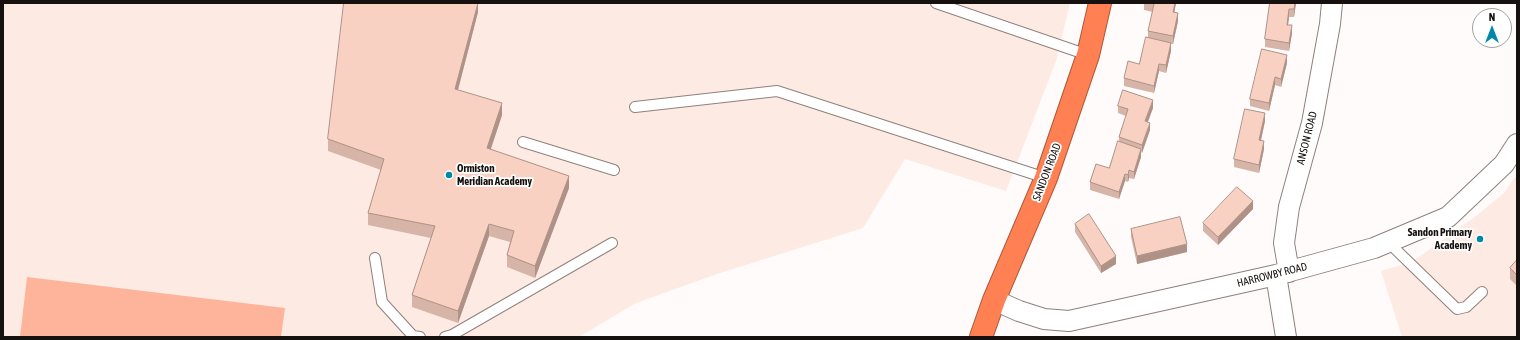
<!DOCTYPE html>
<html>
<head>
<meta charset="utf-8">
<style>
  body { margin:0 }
  #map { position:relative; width:1520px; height:340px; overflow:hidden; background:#fefbfa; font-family:"Asap Condensed",sans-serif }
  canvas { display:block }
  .frame { position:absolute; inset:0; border:4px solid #16110f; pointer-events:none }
  .north { position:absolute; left:1472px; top:8px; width:40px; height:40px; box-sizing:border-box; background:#fff; border:1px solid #a2a09f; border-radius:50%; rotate:0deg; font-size:11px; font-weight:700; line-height:16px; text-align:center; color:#16110f }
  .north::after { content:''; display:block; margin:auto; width:14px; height:18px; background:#0088a9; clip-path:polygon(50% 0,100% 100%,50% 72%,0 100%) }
</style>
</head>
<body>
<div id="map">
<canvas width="1520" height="340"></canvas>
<div class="frame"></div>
<div class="north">N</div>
</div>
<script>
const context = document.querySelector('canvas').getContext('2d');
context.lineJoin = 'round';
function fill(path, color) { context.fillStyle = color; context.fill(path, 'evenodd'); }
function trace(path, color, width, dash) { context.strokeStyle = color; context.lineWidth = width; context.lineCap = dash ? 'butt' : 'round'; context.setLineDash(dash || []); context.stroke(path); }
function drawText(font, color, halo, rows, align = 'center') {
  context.font = font + ' "Asap Condensed",sans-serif'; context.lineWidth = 3.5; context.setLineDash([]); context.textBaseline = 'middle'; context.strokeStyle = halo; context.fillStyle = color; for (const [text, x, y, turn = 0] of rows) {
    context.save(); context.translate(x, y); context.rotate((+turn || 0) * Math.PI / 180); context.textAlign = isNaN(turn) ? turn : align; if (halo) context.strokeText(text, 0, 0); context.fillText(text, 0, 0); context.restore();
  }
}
fill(new Path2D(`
  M3,3H1070L1056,61L1006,191L905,159L863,228L717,274L636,303L579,337H3Z
  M1517,174V337H1402L1381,271L1412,262L1476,216L1504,193Z`), '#fdeae3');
fill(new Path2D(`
  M27,277L285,308L281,337H20Z`), '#fdb49a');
const lane = new Path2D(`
  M936,3L1088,55
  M635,107L777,91L1046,178
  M523,142L614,170
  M1388,242L1457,309L1466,307L1482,292
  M375,258L382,302L413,336L420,337
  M445,337L452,335L612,243`);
const street = new Path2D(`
  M1289,272L1284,243L1289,207L1312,123L1330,24L1332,3
  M1276,275L1286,337
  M994,300L1019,311L1044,319L1069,321L1276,275L1374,248L1448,217L1504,164L1517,144`);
const highway = new Path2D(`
  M981,337L994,300L1046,178L1088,55L1100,3`);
trace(lane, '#8f817c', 12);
trace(street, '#8f817c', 22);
trace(highway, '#ad593b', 24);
trace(lane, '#fff', 10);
trace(street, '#fff', 20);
trace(highway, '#ff8052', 22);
fill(new Path2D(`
  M478,3V12L458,90L502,115L491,149L569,188L535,278L507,267V255L510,242L489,236L458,323L412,307V295L431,238L368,225V213L381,170L328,151V139Z
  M1144,3H1176L1174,13L1178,21L1173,44H1171V51L1166,73L1159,71L1154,93L1124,86V78L1139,64L1148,38V31L1153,12L1144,10Z
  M1270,3H1296L1294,17H1289L1288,25L1292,33L1289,51L1265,47V39Z
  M1287,63L1281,87L1275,85L1269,111L1250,106V99Z
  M1118,106L1153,108L1148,122L1150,130L1142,153L1141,152V157L1134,179L1129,178L1128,182L1125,181L1119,199L1090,190V182L1109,168L1119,142V137L1126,116L1118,113Z
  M1265,121L1261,141L1264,149L1259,173L1234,167V159Z
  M1253,209L1218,245L1203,231V223Z
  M1075,224L1116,264L1101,273L1075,232Z
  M1131,229L1187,252L1137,264L1131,237Z
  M1517,260V286L1510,279V268Z`), '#d6b4a8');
fill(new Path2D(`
  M478,3V12L455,101V89Z
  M1175,3H1176L1173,20V12Z
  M1295,3H1296L1294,17V9Z
  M1289,9V17L1287,32V25Z
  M1178,13V21L1173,44V36Z
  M1292,25V33L1289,51V43Z
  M1171,43V51L1166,73V65Z
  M1287,55V63L1281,87V79Z
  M1159,64V71L1154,93V86Z
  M1275,77V85L1269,111V103Z
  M1153,100V108L1145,129V121Z
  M502,103V115L487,160V148Z
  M1265,113V121L1259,148V140Z
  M1150,123V130L1142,153V145Z
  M1264,141V149L1259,173V165Z
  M1141,149V157L1134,179V172Z
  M1129,170V178L1128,182V175Z
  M1125,174V181L1119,199V192Z
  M569,176V188L535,278V266Z
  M1253,201V209L1218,245V237Z
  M489,224V236L458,323V311Z
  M1187,244V252L1137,264V256Z
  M1116,256V264L1101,273V266Z`), '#ae9288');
const building = new Path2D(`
  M344,3H478L455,89L502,103L487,148L569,176L535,266L507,255L514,231L489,224L458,311L412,295L435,226L368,213L384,159L328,139Z
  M1149,3H1175L1173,12L1178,13L1173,36L1148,31L1154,4Z
  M1270,3H1295L1294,9H1289L1287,25H1292L1289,43L1265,39Z
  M1146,37L1171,43L1166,65L1159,64L1154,86L1124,78L1128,61L1139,64Z
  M1262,49L1287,55L1281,79L1275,77L1269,103L1250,99Z
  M1123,90L1153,100L1145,121L1150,123L1142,145L1119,137L1128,109L1118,106Z
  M1245,109L1265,113L1259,140L1264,141L1259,165L1234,159Z
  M1118,141L1141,149L1134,172L1129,170L1128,175L1125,174L1119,192L1090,182L1096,164L1109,168Z
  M1237,187L1253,201L1218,237L1203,223Z
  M1089,214L1116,256L1101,266L1075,224Z
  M1180,217L1187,244L1137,256L1131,229Z
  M1517,260V275L1510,268Z`);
fill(building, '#f9d1c3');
trace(building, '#ae9288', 1);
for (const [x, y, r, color] of [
  [449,175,4,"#0088a9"],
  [1480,239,4,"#0088a9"]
]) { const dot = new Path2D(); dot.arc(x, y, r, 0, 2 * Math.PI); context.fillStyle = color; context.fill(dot); trace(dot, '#fff', 1.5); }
drawText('11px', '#16110f', '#fff', [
  ["ANSON ROAD",1307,138,-76],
  ["SANDON ROAD",1047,172,-69],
  ["HARROWBY ROAD",1272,275,-14]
]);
drawText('bold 11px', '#16110f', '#fff', [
  ["Ormiston",457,169],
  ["Meridian Academy",457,182],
  ["Sandon Primary",1472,233,"right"],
  ["Academy",1472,246,"right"]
], 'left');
</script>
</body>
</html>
